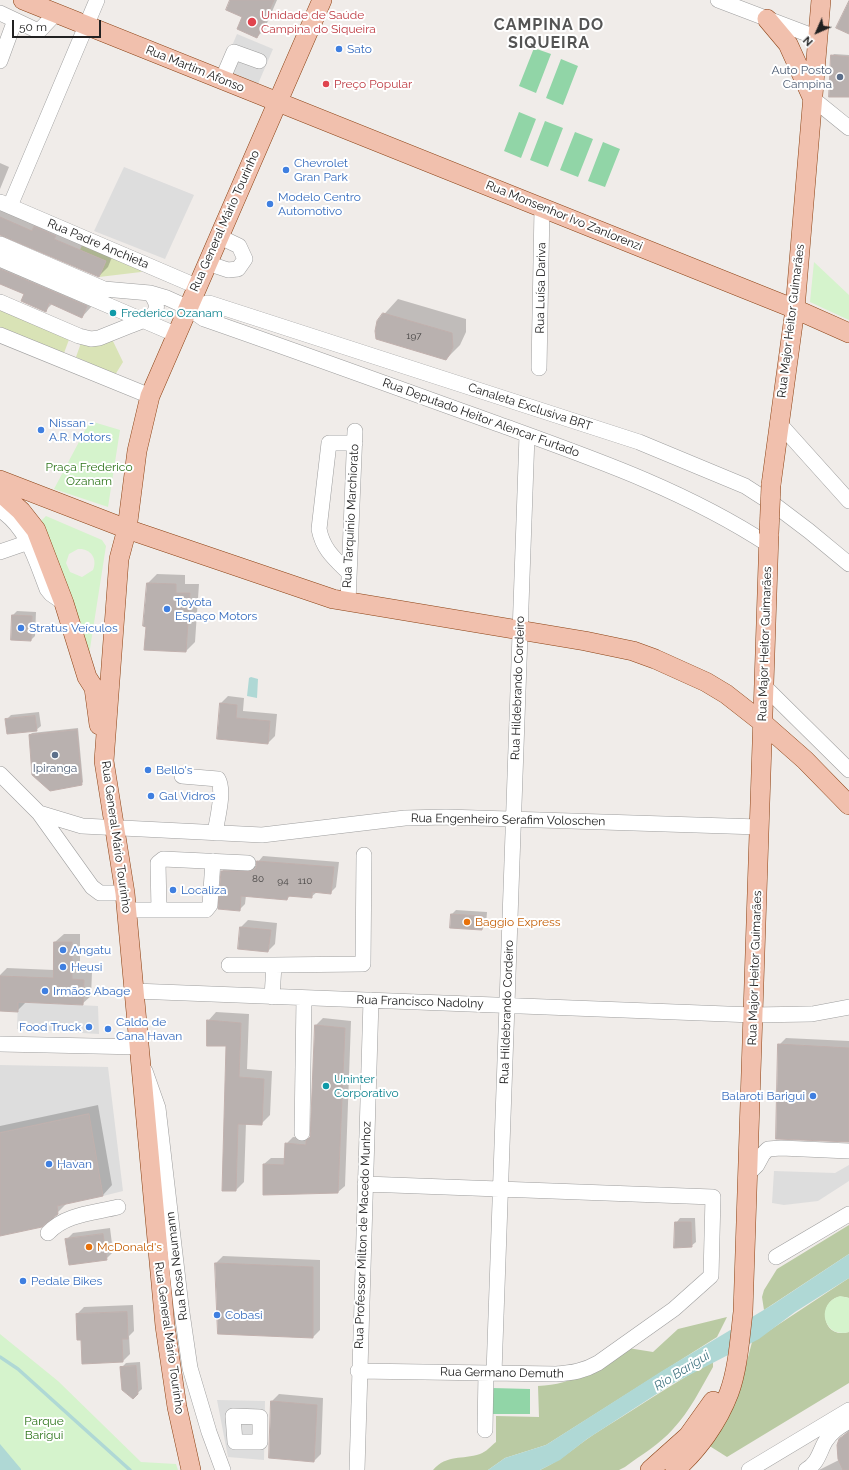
<!DOCTYPE html>
<html>
<head>
<meta charset="utf-8">
<style>
  body { margin:0 }
  #map { position:relative; width:849px; height:1470px; overflow:hidden; background:#f0ece9; font-family:Raleway,sans-serif }
  canvas { display:block }
  .north { position:absolute; left:797px; top:12px; width:40px; height:40px; -webkit-text-stroke:3px #fff; paint-order:stroke; rotate:225deg; font-size:11px; font-weight:700; line-height:16px; text-align:center; color:#212121 }
  .north::after { content:''; display:block; margin:auto; width:14px; height:18px; background:#212121; clip-path:polygon(50% 0,100% 100%,50% 72%,0 100%) }
  .scale { position:absolute; left:12px; top:20px; width:89px; height:18px; box-sizing:border-box; border:2px solid #212121; border-top:0; padding-left:5px; font-size:12px; line-height:14px; white-space:nowrap; color:#212121; -webkit-text-stroke:3px #fff; paint-order:stroke }
</style>
</head>
<body>
<div id="map">
<canvas width="849" height="1470"></canvas>
<div class="north">N</div>
<div class="scale">50 m</div>
</div>
<script>
const context = document.querySelector('canvas').getContext('2d');
context.lineJoin = 'round';
function fill(path, color) { context.fillStyle = color; context.fill(path, 'evenodd'); }
function trace(path, color, width, dash) { context.strokeStyle = color; context.lineWidth = width; context.lineCap = dash ? 'butt' : 'round'; context.setLineDash(dash || []); context.stroke(path); }
function drawText(font, color, halo, rows, align = 'center') {
  context.font = font + ' Raleway,sans-serif'; context.lineWidth = 4; context.setLineDash([]); context.textBaseline = 'middle'; context.strokeStyle = halo; context.fillStyle = color; for (const [text, x, y, turn = 0] of rows) {
    context.save(); context.translate(x, y); context.rotate((+turn || 0) * Math.PI / 180); context.textAlign = isNaN(turn) ? turn : align; if (halo) context.strokeText(text, 0, 0); context.fillText(text, 0, 0); context.restore();
  }
}
fill(new Path2D(`
  M83,243L142,271L141,272L99,277L106,261L80,250Z
  M0,307L70,337L64,353L0,327Z
  M111,337L123,362L115,375L76,357L81,343Z`), '#d9e3b6');
fill(new Path2D(`
  M849,1225V1254L764,1310L762,1297L764,1290L777,1269Z
  M849,1278V1298C819,1288 816,1341 849,1332V1383L727,1457L708,1445L739,1392L752,1342Z
  M727,1317L717,1337L546,1445L505,1458L488,1470H433C447,1454 462,1460 480,1454C486,1452 491,1446 496,1442V1416L539,1417L538,1386C574,1385 599,1366 628,1348L653,1352L678,1329Z
  M713,1361V1367C701,1388 690,1411 673,1429C660,1444 641,1455 625,1467L619,1470H540C561,1460 574,1448 593,1435C633,1410 672,1384 713,1361Z`), '#bacaa3');
fill(new Path2D(`
  M814,262L849,295V320L810,302Z
  M90,421L120,430L108,507L54,489Z
  M46,516L102,540L106,546L89,655L41,521ZM78,549C90,548 98,558 93,570L82,577L70,572L66,563L69,554Z
  M840,1296L849,1298V1332C824,1339 814,1304 840,1296Z
  M0,1334L58,1381L141,1462L176,1464L178,1470H0Z`), '#d5f3cc');
fill(new Path2D(`
  M534,48L551,54L536,93L519,86Z
  M561,59L578,66L563,105L546,98Z
  M519,112L536,119L521,158L504,151Z
  M545,121L563,128L548,167L530,160Z
  M575,132L593,139L578,177L560,170Z
  M603,142L620,149L605,187L588,181Z
  M492,1388L530,1389V1414H492Z`), '#91d5a7');
fill(new Path2D(`
  M237,34L273,49L255,91L219,76Z
  M124,167L194,195L165,259L94,231Z
  M18,1002L98,1006L99,1034L17,1029Z
  M0,1065L108,1067L123,1191L103,1196L88,1114L0,1133Z
  M849,1165V1181L818,1201L784,1205L772,1203L774,1171L835,1173Z
  M217,1400L265,1401L264,1460L228,1457Z`), '#ddd');
fill(new Path2D(`
  M251,677L258,679L257,698L247,696L249,678Z
  M849,1254V1278L795,1312L759,1339L672,1384L587,1439L560,1460L540,1470H488L505,1458L546,1445L662,1371L772,1305Z
  M0,1444L21,1469V1470H0Z`), '#afd8d5');
fill(new Path2D(`
  M231,0H277L264,30L257,37Z
  M834,54L849,55V96L832,56Z
  M0,163L9,167L0,189Z
  M0,196L114,252L108,267L99,276L0,233Z
  M0,254L96,297L91,307L82,317L52,304L45,311L25,294L0,283Z
  M398,299L466,319V332L460,345L446,359L378,321Z
  M157,574L185,575V584H199L195,642L186,651L144,625L148,583Z
  M17,611L36,612L35,636L31,640L13,615Z
  M228,696L244,698L243,711L277,714L275,736L268,743L218,738L221,703Z
  M39,712L41,726L36,730L7,719L11,715Z
  M78,728L83,782L81,784L30,735L32,733Z
  M263,856L339,862L336,887L331,892H317L311,897L291,895L287,899L246,895L245,904L239,910L222,871L228,866H257L258,862Z
  M456,910L487,912L486,925L482,929L452,914Z
  M248,920L277,923L275,944L268,951L239,948L241,927Z
  M64,934H80V971L92,972L91,996L82,1004L26,1002L17,1011L0,1010V975L7,968L54,970L55,942Z
  M216,1012L249,1014L247,1069L272,1071L270,1115L261,1124L246,1123L244,1182L236,1190L227,1045L208,1021Z
  M323,1018L351,1021L345,1186L338,1192L264,1164L271,1158H285L286,1144L293,1137L309,1138L312,1134L313,1062L316,1025Z
  M786,1038L849,1041V1141L779,1045Z
  M98,1105L112,1185L103,1195L67,1203L57,1213L0,1235V1126Z
  M680,1218H695L696,1242L691,1246L676,1223Z
  M110,1228L113,1252L106,1259L66,1240L73,1233Z
  M223,1256L320,1260V1330L313,1337L219,1333L216,1263Z
  M133,1305L134,1331L129,1336L130,1354L123,1361L82,1339H78L77,1314L84,1307Z
  M140,1362L142,1389L133,1397L121,1368L126,1363Z
  M279,1394L323,1398L321,1454L314,1461L272,1401Z
  M849,1430V1470H819L839,1460L837,1451L839,1440Z`), '#0003');
trace(new Path2D(`
  M0,1357L18,1369L130,1470`), '#afd8d5', 3.5);
const building = new Path2D(`
  M230,0H274L257,38L237,29L242,17L226,10Z
  M849,1V34L836,28Z
  M831,55L849,57V97H829Z
  M0,217L32,231L34,226L56,236L54,239L106,261L99,277L0,235Z
  M0,269L87,306L82,318L49,303L46,312L21,301L24,294L0,284Z
  M383,313L452,333L453,347L450,354L446,360L376,339L375,331L377,321Z
  M147,583L176,584V593H190L186,652L144,650L146,627L143,626Z
  M12,615L32,616L31,641L11,640Z
  M220,703L237,705L236,718L270,721L268,744L217,739Z
  M35,716L37,731L7,734L5,719Z
  M77,730L82,785L50,791L32,775L29,735Z
  M257,861L334,867L331,894L312,892V898L288,896L287,900L241,896L240,911L218,909L221,871H252L256,868Z
  M451,914L483,916L482,930L450,928Z
  M240,927L271,930L268,952L238,949Z
  M54,942H72V979L84,980L83,1005L18,1002V1012L0,1011V976L53,978Z
  M207,1020L241,1023L239,1077L264,1079L262,1125L238,1124L236,1191H222L226,1046H207Z
  M315,1025L345,1028L338,1193L263,1195V1164L284,1165L285,1143L306,1145V1141L310,1137Z
  M778,1044L849,1048V1142L776,1139Z
  M89,1114L103,1196L57,1206L58,1214L42,1227L0,1236V1133Z
  M675,1222H691L692,1247L674,1248Z
  M103,1234L107,1260L69,1265L65,1239Z
  M215,1263L313,1267V1338L218,1334Z
  M127,1312L128,1339H122L123,1362L82,1364L81,1340H77L76,1314Z
  M136,1366L138,1394L133,1399L122,1390L120,1367Z
  M271,1401L317,1405L314,1462L269,1458Z
  M849,1432V1470H843L838,1459L837,1445L839,1439Z`);
fill(building, '#b9b1af');
trace(building, '#c0b0ad', 1);
const minor = new Path2D(`
  M718,0L818,38
  M0,13L36,30H40L56,13
  M0,61L15,20
  M222,80L234,52L259,61
  M812,98L849,128
  M0,202L196,286
  M10,206L97,0
  M0,244L104,289L150,293L167,298L187,307L204,319C302,353 400,389 498,424C592,458 685,490 769,545
  M0,259L175,334
  M207,263L228,270L238,269L245,259L239,246L218,236
  M0,302L79,336L91,339L99,338C109,334 119,330 129,326C146,320 167,314 150,293
  M187,307L209,303L639,442L745,486L776,506L809,531L849,564
  M0,335L150,396
  M539,368L542,208
  M778,422L849,501
  M0,510C27,527 36,561 47,589L51,594L64,603
  M0,552L29,542
  M349,573C335,559 323,550 319,529L329,443H355
  M348,602L355,431
  M764,686L849,770
  M0,774L39,813L82,826L262,835L405,818L446,817L759,827
  M182,776L218,779C225,791 217,819 215,833
  M39,813L92,887L100,893H125
  M127,910H206L210,905L213,861
  M159,910L158,863L163,859L248,863
  M229,965H274L272,997
  M274,965L363,964L364,855
  M134,991L753,1015L812,1014L849,1007
  M0,1044L140,1047
  M145,1071L158,1108L181,1306L190,1368L209,1432L223,1470
  M302,1133L304,998
  M748,1174L757,1165L763,1154L768,1149L781,1148L849,1151
  M48,1233C65,1214 94,1213 118,1207
  M776,1257L849,1214
  M358,1371L556,1374C572,1373 584,1371 598,1363L674,1309L711,1276L713,1197L365,1184
  M494,1373L527,435
  M233,1416L260,1417V1442H235Z
  M485,1430L486,1373
  M357,1470L371,1000
  M749,1470L849,1410
  M806,1470C818,1463 819,1453 825,1442C831,1432 839,1427 849,1421`);
const major = new Path2D(`
  M23,0L795,309L849,333
  M767,19L788,44L812,97
  M0,480L127,529L333,599L585,641L633,651L655,659L706,682L726,694L763,723L805,760L849,805
  M771,485L795,309L821,0
  M0,492L21,511L36,530L64,603L87,677L94,688L99,725
  M191,1470L177,1407L165,1326L125,893L104,761L119,559L127,529L137,451L150,396L322,0
  M650,1470L688,1436L713,1401
  M675,1470C698,1450 718,1422 729,1393C738,1369 740,1337 743,1312L769,534`);
trace(minor, '#9e9e9e', 16);
trace(major, '#8b4113', 20);
trace(minor, '#fff', 15);
trace(major, '#f1c0ad', 19);
const majorBridge = new Path2D(`
  M769,534L771,485`);
trace(majorBridge, '#8b4113', 20, []);
trace(majorBridge, '#f1c0ad', 19);
for (const [x, y, r, color] of [
  [252,22,5,"#e0444e"],
  [339,49,4,"#3f7fe0"],
  [840,77,4,"#5c6f8a"],
  [326,84,4,"#e0444e"],
  [286,170,4,"#3f7fe0"],
  [270,204,4,"#3f7fe0"],
  [113,313,4,"#0f9aa8"],
  [41,430,4,"#3f7fe0"],
  [167,609,4,"#3f7fe0"],
  [21,628,4,"#3f7fe0"],
  [55,755,4,"#5c6f8a"],
  [148,770,4,"#3f7fe0"],
  [151,796,4,"#3f7fe0"],
  [173,890,4,"#3f7fe0"],
  [467,922,4,"#e8710a"],
  [63,950,4,"#3f7fe0"],
  [63,967,4,"#3f7fe0"],
  [45,991,4,"#3f7fe0"],
  [89,1027,4,"#3f7fe0"],
  [108,1029,4,"#3f7fe0"],
  [326,1086,4,"#0f9aa8"],
  [813,1096,4,"#3f7fe0"],
  [49,1164,4,"#3f7fe0"],
  [89,1247,4,"#e8710a"],
  [23,1281,4,"#3f7fe0"],
  [217,1315,4,"#3f7fe0"]
]) { const dot = new Path2D(); dot.arc(x, y, r, 0, 2 * Math.PI); context.fillStyle = color; context.fill(dot); trace(dot, '#fff', 1.5); }
drawText('10px', '#474544', null, [
  ["197",414,336],
  ["80",258,879],
  ["94",283,881],
  ["110",305,881]
]);
drawText('12px', '#be3a42', '#fff', [
  ["Unidade de Saúde",261,15],
  ["Campina do Siqueira",261,29],
  ["Preço Popular",334,84]
], 'left');
drawText('12px', '#366cbe', '#fff', [
  ["Sato",347,49],
  ["Chevrolet",294,163],
  ["Gran Park",294,177],
  ["Modelo Centro",278,197],
  ["Automotivo",278,211],
  ["Nissan -",49,423],
  ["A.R. Motors",49,437],
  ["Toyota",175,602],
  ["Espaço Motors",175,616],
  ["Stratus Veículos",29,628],
  ["Bello's",156,770],
  ["Gal Vidros",159,796],
  ["Localiza",181,890],
  ["Angatu",71,950],
  ["Heusi",71,967],
  ["Irmãos Abage",53,991],
  ["Caldo de",116,1022],
  ["Cana Havan",116,1036],
  ["Food Truck",81,1027,"right"],
  ["Balaroti Barigui",805,1096,"right"],
  ["Havan",57,1164],
  ["Pedale Bikes",31,1281],
  ["Cobasi",225,1315]
], 'left');
drawText('12px', '#212121', '#fff', [
  ["Rua Martim Afonso",195,69,22],
  ["Rua Monsenhor Ivo Zanlorenzi",564,216,22],
  ["Rua General Mário Tourinho",225,221,-66],
  ["Rua Padre Anchieta",98,244,23],
  ["Rua Luísa Dariva",541,288,-89],
  ["Rua Major Heitor Guimarães",791,321,-83],
  ["Canaleta Exclusiva BRT",530,407,18],
  ["Rua Deputado Heitor Alencar Furtado",481,418,20],
  ["Rua Tarquínio Marchiorato",351,516,-87],
  ["Rua Major Heitor Guimarães",765,644,-88],
  ["Rua Hildebrando Cordeiro",518,688,-88],
  ["Rua Engenheiro Serafim Voloschen",508,820,1],
  ["Rua General Mário Tourinho",116,837,82],
  ["Rua Major Heitor Guimarães",755,968,-88],
  ["Rua Francisco Nadolny",420,1002,2],
  ["Rua Hildebrando Cordeiro",507,1012,-88],
  ["Rua Professor Milton de Macedo Munhoz",363,1235,-88],
  ["Rua Rosa Neumann",177,1266,-97],
  ["Rua General Mário Tourinho",169,1338,82],
  ["Rua Germano Demuth",502,1373,1]
]);
drawText('12px', '#4e5e75', '#fff', [
  ["Auto Posto",832,70],
  ["Campina",832,84],
  ["Ipiranga",55,768,"center"]
], 'right');
drawText('12px', '#0d838f', '#fff', [
  ["Frederico Ozanam",121,313],
  ["Uninter",334,1079],
  ["Corporativo",334,1093]
], 'left');
drawText('12px', '#2d741a', '#fff', [
  ["Praça Frederico",89,467],
  ["Ozanam",89,481],
  ["Parque",44,1421],
  ["Barigui",44,1435]
]);
drawText('12px', '#c56008', '#fff', [
  ["Baggio Express",475,922],
  ["McDonald's",97,1247]
], 'left');
drawText('italic 13px', '#4b7b87', '#fff', [
  ["Rio Barigui",682,1371,-32]
]);
context.letterSpacing = '1px';
drawText('bold 16px', '#545454', '#fff', [
  ["CAMPINA DO",549,25],
  ["SIQUEIRA",549,43]
]);
context.letterSpacing = '0px';
</script>
</body>
</html>
